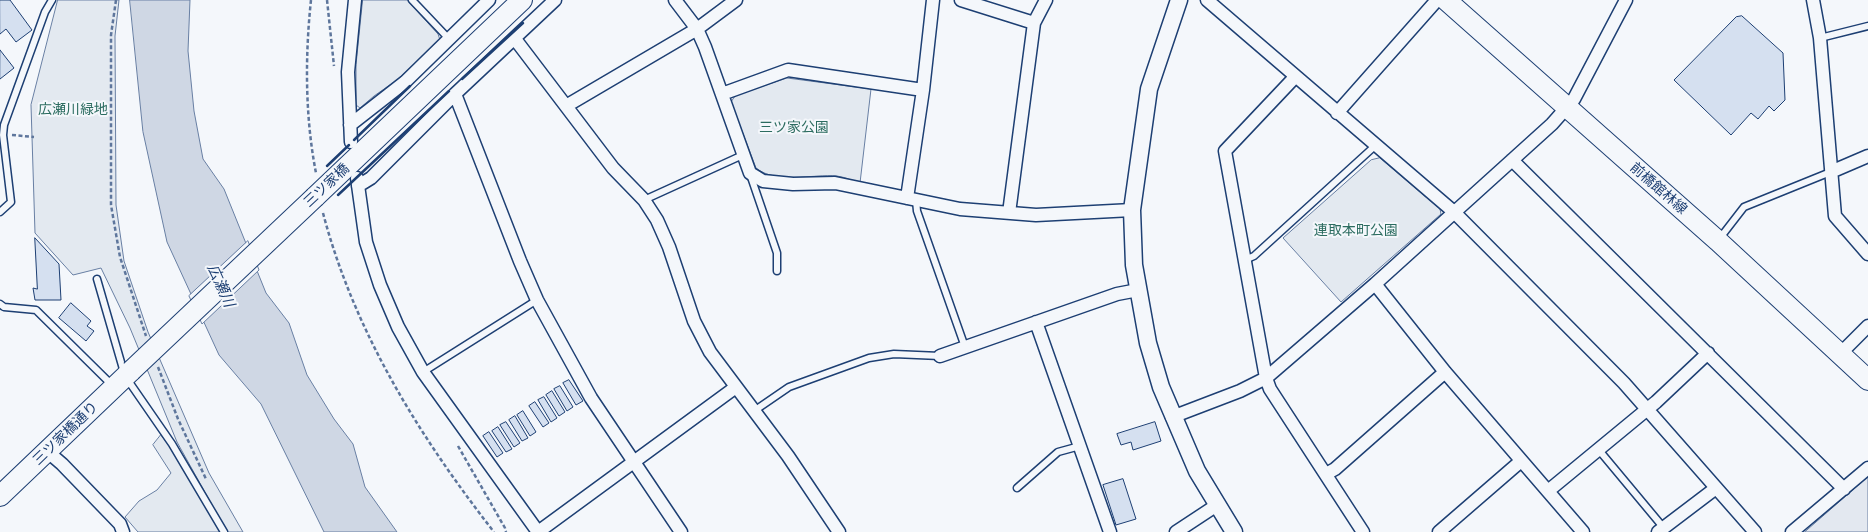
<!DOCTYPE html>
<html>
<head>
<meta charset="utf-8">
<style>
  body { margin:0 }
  canvas { display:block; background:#f4f7fb }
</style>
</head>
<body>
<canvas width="1868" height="532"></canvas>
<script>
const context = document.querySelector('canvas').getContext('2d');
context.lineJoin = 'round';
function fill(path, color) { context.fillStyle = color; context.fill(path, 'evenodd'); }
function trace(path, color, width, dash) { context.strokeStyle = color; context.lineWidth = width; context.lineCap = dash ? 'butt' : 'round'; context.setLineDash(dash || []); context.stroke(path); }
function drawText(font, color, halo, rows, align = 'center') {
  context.font = font + ' "DejaVu Sans","Noto Sans JP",sans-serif'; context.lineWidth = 4; context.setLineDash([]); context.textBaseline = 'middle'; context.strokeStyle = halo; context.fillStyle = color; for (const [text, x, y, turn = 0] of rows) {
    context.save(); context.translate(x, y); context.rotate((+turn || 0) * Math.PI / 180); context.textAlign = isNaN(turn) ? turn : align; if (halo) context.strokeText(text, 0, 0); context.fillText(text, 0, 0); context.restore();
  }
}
const green = new Path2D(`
  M58,0H119L115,36L116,205L124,261L148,332L209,473L243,532H227L177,442L130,328L101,268L73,275L35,233L31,105Z
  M363,0H407L438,34L440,40L397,80L374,96L360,108L356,105V65Z
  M787,78L871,89L860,183C853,181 845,177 837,176C813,174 775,184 756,168L731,102L735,96Z
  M1380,158L1440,209L1441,214L1341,302L1283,238L1371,160Z
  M161,435L170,447L221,532H138L125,517L139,501L157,490L171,473L153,445Z`);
fill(green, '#e3e9f0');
trace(green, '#687fa3', 1);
const parking = new Path2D(`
  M1868,477V532H1805Z`);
fill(parking, '#e3e8f0');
trace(parking, '#687fa3', 1);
const water = new Path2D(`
  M130,0H190L188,51L194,111L203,159L224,189L266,293L289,323L307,375L334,419L353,444L365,487L397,532H324L261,404L219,355L167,242L143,132Z`);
fill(water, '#cfd7e4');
trace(water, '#687fa3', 1);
const pier = new Path2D(`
  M248,241L259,270L202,324L189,296Z`);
fill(pier, '#f4f7fb');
trace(pier, '#687fa3', 1);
const building = new Path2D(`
  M0,0H10L32,30L16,42L6,29L0,34Z
  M1742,16L1783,53L1785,100L1774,111L1769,106L1758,119L1751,113L1731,135L1674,80L1736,17Z
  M0,50L14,68L0,79Z
  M35,238L59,264L61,300H35L33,288L37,289Z
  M71,303L91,321L87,326L94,331L86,341L59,318Z
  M569,380L583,401L576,405L563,383Z
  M560,386L573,407L567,411L554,389Z
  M552,391L565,412L559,416L546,395Z
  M544,397L557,418L551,422L538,400Z
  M535,402L549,423L543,427L529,406Z
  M523,411L536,432L530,436L517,415Z
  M515,416L528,438L522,441L509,420Z
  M506,422L520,443L514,447L500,425Z
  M1155,422L1161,441L1133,450L1131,442L1121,445L1117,434Z
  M498,427L512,449L506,452L492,431Z
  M489,432L503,453L497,457L483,436Z
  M1123,479L1136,519L1116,525L1103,485Z`);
fill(building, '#d5e0f0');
trace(building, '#1d3f73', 1);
const service = new Path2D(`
  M412,0L450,40
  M1820,38L1868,26
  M750,174L777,253V271
  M644,200L745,154
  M916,200L917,211L965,347
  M0,212L11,202L3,135L4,125L45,12L52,0
  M1720,238L1744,207L1833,171
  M1245,260L1254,256L1376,145
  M97,279L125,376L172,444L224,532
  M0,304L4,307L36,310L113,386
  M423,372L537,300
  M754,411L789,387L869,358L894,354L940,356
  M1598,449L1663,527
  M1017,488L1058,452L1080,446`);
const minor = new Path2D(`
  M675,0L697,29L705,47L750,173L763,181L793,184L835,183L960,209L1036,215L1132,210
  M961,0L1034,23
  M1207,0L1454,212L1624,383L1755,532
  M1813,0L1820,38L1835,216L1868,254
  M515,39L613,168L644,200L657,220L669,247L694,321L710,352L788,456L839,532
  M1295,77L1225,151L1266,378L1270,389L1363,532
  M455,94L520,261L537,300L591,398L681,532
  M722,94L788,70L923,90
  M566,106L697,29L736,0
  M1337,113L1437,0
  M350,125L405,82L489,0
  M351,142L348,72L355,0
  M1512,160L1844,489
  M1833,171L1868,156
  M357,178L366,242L380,285L398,327L423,372L538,532
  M358,186L371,178L455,94L555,0
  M907,198L923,90L933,0
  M1009,213L1034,23L1046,0
  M1375,284L1445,372L1583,532
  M1036,322L1110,532
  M1841,353L1868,326
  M940,356L1117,294L1138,290
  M1172,417L1240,391L1266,378L1375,284L1552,124L1574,99L1626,0
  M48,452L62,464L120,524L123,532
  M1326,474L1335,469L1445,372
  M1548,491L1656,402L1708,353
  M538,532L736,387
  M1176,532L1217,505
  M1439,532L1521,461
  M1658,532L1716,488
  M1792,532L1868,468`);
const tertiary = new Path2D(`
  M1179,0L1149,89L1132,210L1134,265L1148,343L1161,387L1197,471L1234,532`);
const primary = new Path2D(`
  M1446,0L1718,241L1868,380
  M315,197L522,0
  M0,496L131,371`);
trace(service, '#1d3f73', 9);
trace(minor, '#1d3f73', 15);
trace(tertiary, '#1d3f73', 19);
trace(primary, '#1d3f73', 22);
trace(new Path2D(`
  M116,0L111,35V205L120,257L146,336
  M311,0C305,56 305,117 316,173
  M327,0L334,66
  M12,135L34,137
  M323,213C354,331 419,436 494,532
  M158,367L178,419L206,479
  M458,446L505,528L506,532`), '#5e769c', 2.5, [4, 2.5]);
trace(service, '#f4f7fb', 6);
trace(minor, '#f4f7fb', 12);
trace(tertiary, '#f4f7fb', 16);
trace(primary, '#f4f7fb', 20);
const primaryBridge = new Path2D(`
  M131,371L315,197`);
trace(primaryBridge, '#1d3f73', 22, []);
trace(primaryBridge, '#f4f7fb', 20);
trace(new Path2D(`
  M462,79L523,23
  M354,140L410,86
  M327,166L349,145
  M338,195L449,91`), '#1d3f73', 2.5);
drawText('14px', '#2c6c60', '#f4f7fb', [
  ["広瀬川緑地",73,110],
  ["三ツ家公園",794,128],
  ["連取本町公園",1356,231]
]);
drawText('14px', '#1d3f73', '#f4f7fb', [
  ["三ツ家橋",327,186,-43],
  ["前橋館林線",1658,189,41],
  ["三ツ家橋通り",66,434,-44]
]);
drawText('italic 15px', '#1d3f73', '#f4f7fb', [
  ["広瀬川",220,286,66]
]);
</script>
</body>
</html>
